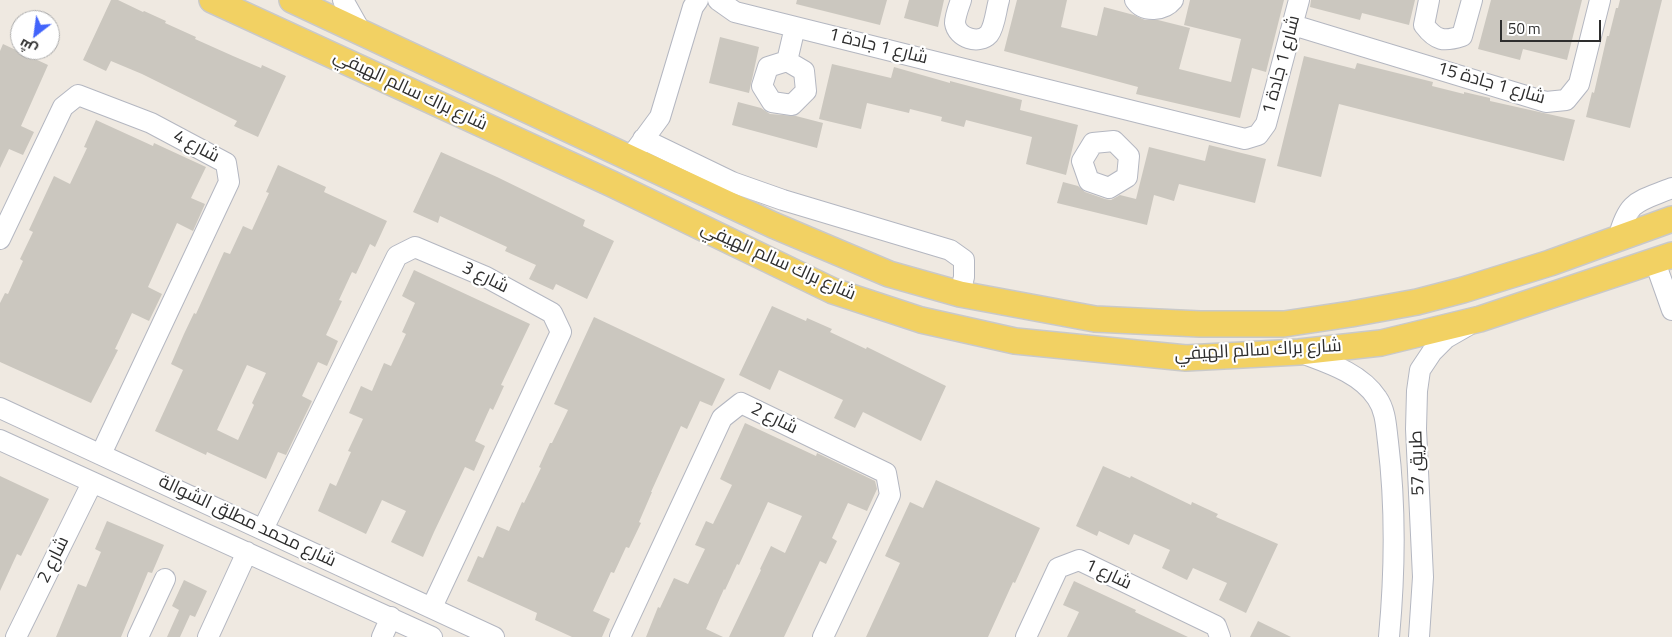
<!DOCTYPE html>
<html>
<head>
<meta charset="utf-8">
<style>
  body { margin:0 }
  #map { position:relative; width:1672px; height:637px; overflow:hidden; background:#efe9e1; font-family:"Titillium Web",Cairo,sans-serif }
  canvas { display:block }
  .north { position:absolute; left:10px; top:10px; width:50px; height:50px; box-sizing:border-box; background:#fff; border:1px solid #ababab; border-radius:50%; rotate:210deg; font-size:14px; font-weight:700; line-height:20px; text-align:center; color:#2e2e2e }
  .north::after { content:''; display:block; margin:auto; width:18px; height:22px; background:#4264fb; clip-path:polygon(50% 0,100% 100%,50% 72%,0 100%) }
  .scale { position:absolute; left:1500px; top:20px; width:101px; height:22px; box-sizing:border-box; border:2px solid #2e2e2e; border-top:0; padding-left:6px; font-size:15px; line-height:18px; white-space:nowrap; color:#2e2e2e; -webkit-text-stroke:4px #fff; paint-order:stroke }
</style>
</head>
<body>
<div id="map">
<canvas width="1672" height="637"></canvas>
<div class="north">ش</div>
<div class="scale">50 m</div>
</div>
<script>
const context = document.querySelector('canvas').getContext('2d');
context.lineJoin = 'round';
function fill(path, color) { context.fillStyle = color; context.fill(path, 'evenodd'); }
function trace(path, color, width, dash) { context.strokeStyle = color; context.lineWidth = width; context.lineCap = dash ? 'butt' : 'round'; context.setLineDash(dash || []); context.stroke(path); }
function drawText(font, color, halo, rows, align = 'center') {
  context.font = font + ' "Titillium Web",Cairo,sans-serif'; context.lineWidth = 4.5; context.setLineDash([]); context.textBaseline = 'middle'; context.strokeStyle = halo; context.fillStyle = color; for (const [text, x, y, turn = 0] of rows) {
    context.save(); context.translate(x, y); context.rotate((+turn || 0) * Math.PI / 180); context.textAlign = isNaN(turn) ? turn : align; if (halo) context.strokeText(text, 0, 0); context.fillText(text, 0, 0); context.restore();
  }
}
fill(new Path2D(`
  M111,0H118L143,12L144,11L166,21L165,23L196,37L195,39L233,56L261,68L262,65L286,76L258,137L234,126L237,121L142,74L111,61L106,71L83,60Z
  M797,0H887L880,25L796,4Z
  M909,0H944L938,27L904,18Z
  M1017,0H1067L1061,27L1097,36L1104,7L1134,15L1145,20H1158L1190,28L1179,69L1231,82L1241,39L1184,25L1190,0H1284L1266,72L1252,68L1240,118L1136,94L1138,87L1004,51Z
  M1311,0H1415L1409,25L1362,13L1360,20L1310,7Z
  M1491,0H1582L1567,60L1523,49L1520,60L1478,49Z
  M1620,0H1662L1630,128L1586,117L1592,92L1594,93L1607,36H1609L1616,8H1618Z
  M720,37L759,47L749,93L709,83Z
  M3,44L48,65L21,126L34,132L23,155L9,149L0,168V51Z
  M1304,56L1355,69L1357,63L1433,82L1432,86L1464,94V92L1490,98V101L1575,120L1564,161L1339,104L1321,177L1277,166Z
  M832,64L891,78L894,67L950,83V81L1022,100L1020,110L1078,125L1066,175L1026,164L1032,137L966,120L964,127L941,121L942,117L910,109L909,113L867,103L861,129L819,119Z
  M738,102L761,108L770,114L796,116L823,123L817,148L732,125Z
  M96,120L153,146L154,143L206,167L191,198L205,204L193,231L177,223L148,287L162,294L149,321L132,313L115,349L118,350L91,403L0,362V303L5,293L8,294L23,261L20,259L33,232L29,230L54,176L70,184L87,148L84,147Z
  M1209,145L1266,159L1255,203L1179,184L1174,201L1154,195L1147,225L1057,203L1063,182L1078,186L1085,192L1105,199L1111,200L1120,195L1136,199L1149,147L1205,161Z
  M441,152L497,177L585,220L583,226L614,241L587,299L556,284L553,290L529,279L536,265L505,251L507,247L440,216L438,223L413,212Z
  M278,165L326,187L324,192L387,221L375,247L370,244L356,274L352,272L339,300L342,301L326,335L338,341L327,366L318,362L302,396L312,401L286,455L278,452L266,479L207,452L206,455L155,431L183,370L171,364L184,334L194,313L196,314L224,252L230,254L243,226L252,230L269,193L266,192ZM247,365L266,373L252,403L254,405L238,440L217,430Z
  M414,270L530,324L501,385L504,386L493,410L490,408L475,441L485,446L474,471L465,467L434,532L423,557L391,542L406,511L382,500L366,534L318,511L330,483L336,486L351,452L348,451L363,419L349,413L361,386L372,391L384,363L391,366L406,334L402,332L415,303L402,296Z
  M772,306L806,321L807,318L832,329L830,332L866,349L867,347L946,386L921,441L863,412L855,428L834,418L843,400L779,370L770,390L739,375Z
  M594,317L725,379L712,406L700,401L687,429L681,426L651,492H652L639,522L641,523L629,548L626,547L614,573L611,572L593,611L610,619L602,637H572L535,620L537,613L467,581L478,556L483,558L497,526L509,531L522,502L524,503L541,468L539,467L550,443H552L568,410L554,404Z
  M745,423L816,456L817,453L875,481L877,489L867,511L848,503L832,538L837,541L826,564L820,561L784,637H729L761,570L760,569L771,546L785,553L802,516L768,502L739,565L737,564L725,590L724,589L706,629L723,637H646L658,607L660,608L674,578L688,584L705,549L695,545L706,521L713,524L732,485L720,479Z
  M1103,466L1130,478L1131,476L1191,505L1192,502L1218,514L1216,517L1278,544L1246,613L1219,600L1227,583L1193,568L1187,580L1162,568L1170,550L1134,534L1129,545L1099,531L1097,536L1076,526Z
  M0,476L49,499L21,556L17,554L0,591Z
  M936,480L1040,528L1015,583L1013,582L988,637H866L900,563L885,556L910,502L923,508Z
  M107,521L164,545L152,573L148,572L121,637H56L78,584L86,587L101,552L95,549Z
  M184,580L207,591L195,617L190,615L180,637H167L179,610L172,606Z
  M1074,581L1136,610L1135,612L1188,637H1067L1079,612L1063,605Z
  M1258,621L1291,637H1250Z`), '#cbc7bf');
const minor = new Path2D(`
  M343,0L361,32
  M718,0L735,12L1245,139L1258,135L1266,124L1299,0
  M961,0C959,6 955,16 955,23C957,38 979,45 989,34C995,26 996,10 999,0
  M1135,0C1144,13 1164,11 1173,0
  M1429,0L1424,25C1436,41 1444,42 1462,36L1472,0
  M1293,25L1546,102L1566,100L1579,84L1600,0
  M787,61L804,71L806,91L792,105L772,102L762,86L768,67Z
  M787,61L795,27
  M643,139L732,182L783,200L950,250L964,260V277L960,294
  M1114,141L1129,156L1127,177L1109,188L1089,181L1082,161L1093,143Z
  M635,151L660,117L693,7L698,0
  M0,239L63,107L78,95L151,123L226,163L229,182L101,454
  M1618,239C1628,200 1637,202 1672,188
  M1655,262L1672,310
  M1299,352C1325,362 1360,372 1377,398C1386,411 1386,427 1388,442C1396,507 1395,572 1389,637
  M0,408L494,637
  M0,440L432,637
  M263,529L397,256L415,247L486,277L552,313L561,332L432,607
  M16,637L92,483
  M138,637L165,579
  M208,637L247,552
  M382,637L391,617
  M620,637L722,418L741,403L886,473L890,495L823,637
  M1026,637L1058,568L1079,560L1216,626L1220,637
  M1419,637L1423,577L1416,429L1417,391L1420,370L1432,352L1446,338L1467,326`);
const major = new Path2D(`
  M212,0L612,184L833,291L921,320L1015,341L1186,358L1299,352L1381,343L1480,319L1672,255
  M292,0L773,225L889,274L960,294L1095,319L1200,324H1284L1351,314L1417,302L1463,290L1550,263L1672,219`);
trace(minor, '#b4b7c1', 22);
trace(major, '#c9c9c9', 28);
trace(minor, '#fff', 20);
trace(major, '#f2d163', 25);
drawText('18px', '#2e2e2e', '#fff', [
  ["شارع 1 جادة 1",878,47,14],
  ["شارع 1 جادة 1",1282,65,-75],
  ["شارع 1 جادة 15",1491,84,16],
  ["شارع براك سالم الهيفي",410,91,25],
  ["شارع 4",196,147,28],
  ["شارع براك سالم الهيفي",778,262,24],
  ["شارع 3",485,278,26],
  ["شارع براك سالم الهيفي",1258,351,-3],
  ["شارع 2",774,419,26],
  ["طريق 57",1418,463,-92],
  ["شارع محمد مطلق الشوالة",247,522,25],
  ["شارع 2",54,560,-64],
  ["شارع 1",1108,575,25]
]);
</script>
</body>
</html>
